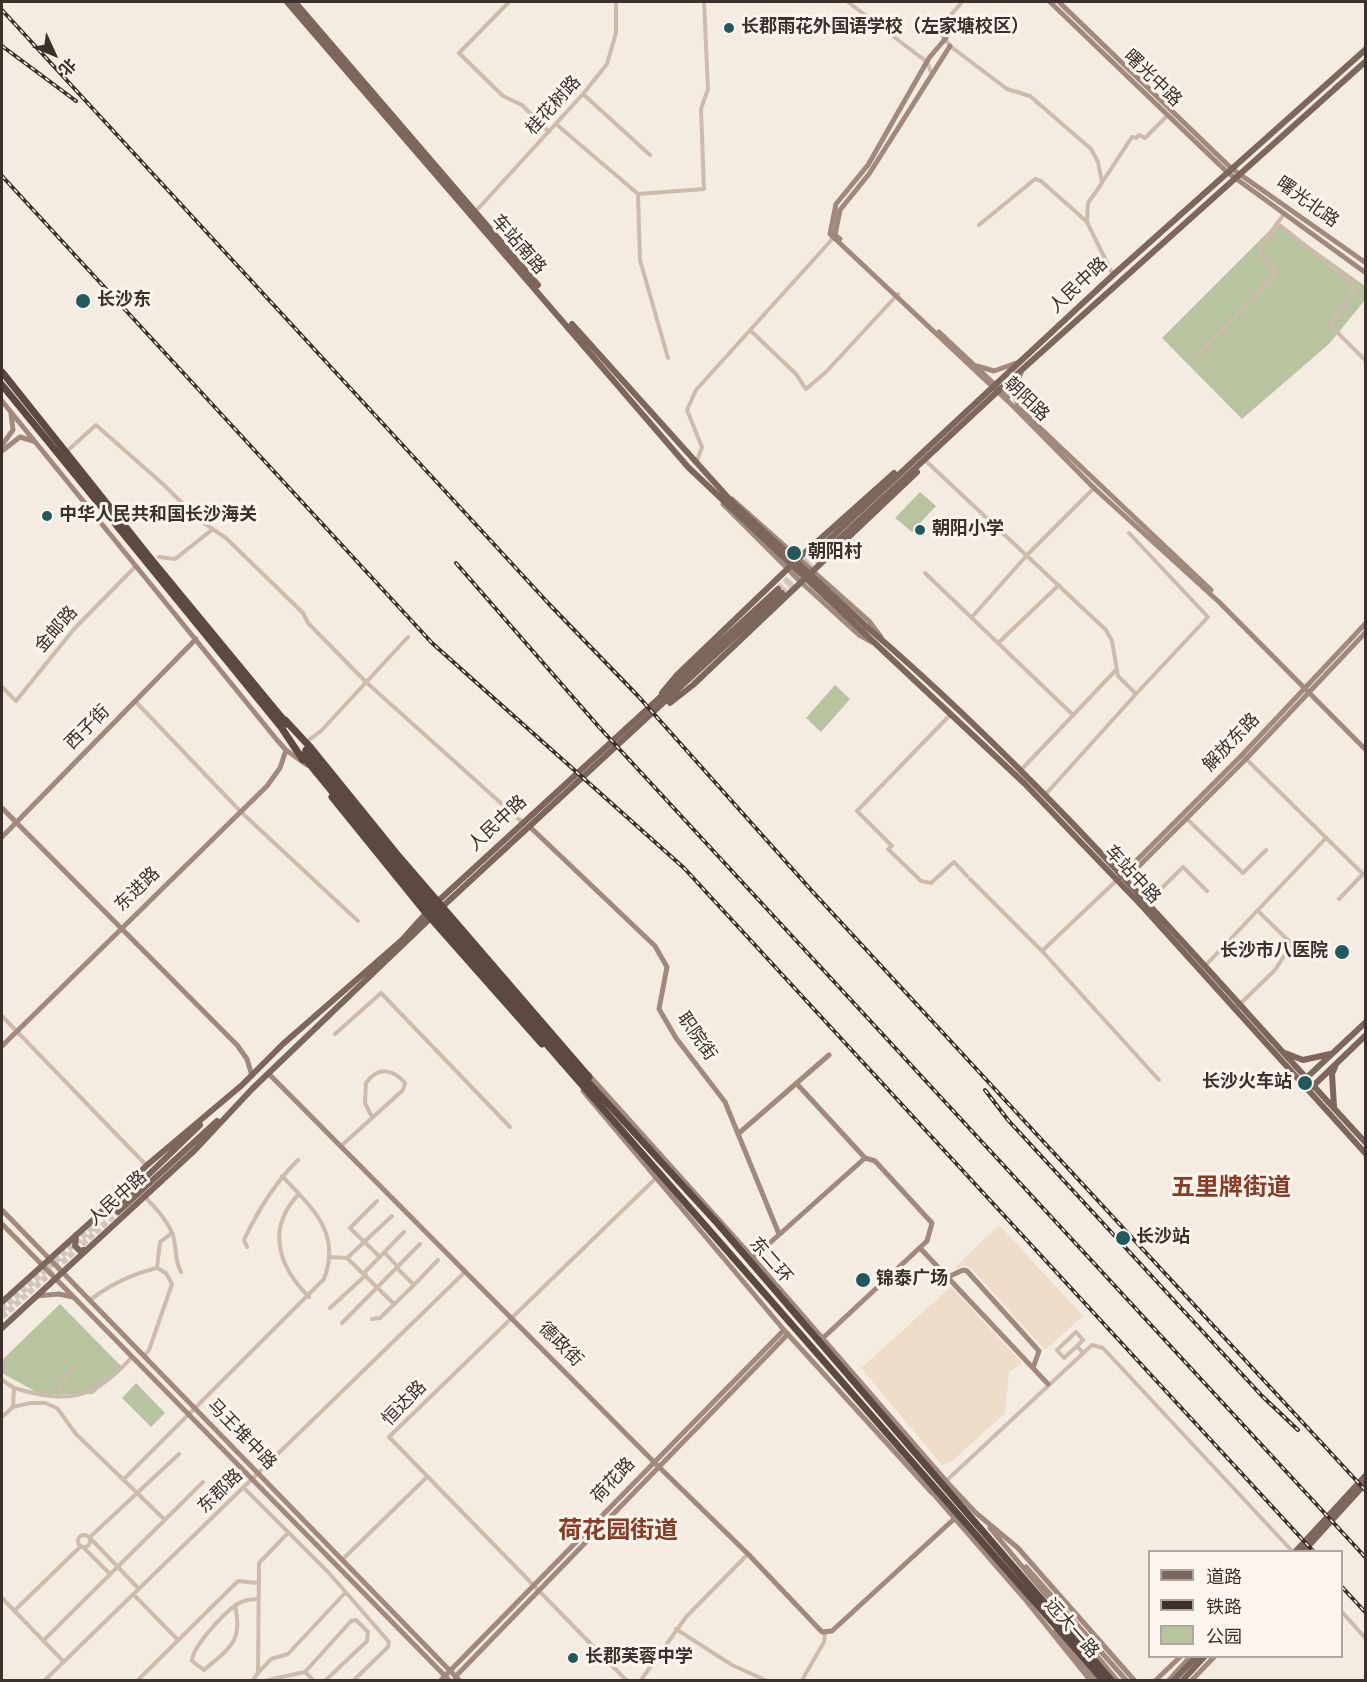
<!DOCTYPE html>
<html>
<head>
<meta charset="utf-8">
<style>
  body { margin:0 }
  #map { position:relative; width:1367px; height:1682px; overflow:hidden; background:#f4ebe1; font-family:"Nunito Sans","Noto Sans SC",sans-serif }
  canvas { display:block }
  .frame { position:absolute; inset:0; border:3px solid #3b302b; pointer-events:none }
  .legend { position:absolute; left:1148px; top:1550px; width:195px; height:108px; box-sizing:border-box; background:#fbf5ee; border:2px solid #aea6a0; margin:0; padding:8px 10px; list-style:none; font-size:18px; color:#3b302b }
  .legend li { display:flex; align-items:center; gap:12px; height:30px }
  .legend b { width:30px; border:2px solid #aea6a0 }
  .north { position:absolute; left:24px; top:24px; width:60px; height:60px; -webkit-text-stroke:4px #fbf5ee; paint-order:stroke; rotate:134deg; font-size:16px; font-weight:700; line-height:24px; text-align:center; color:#3b302b }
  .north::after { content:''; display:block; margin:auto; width:21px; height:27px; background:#3b302b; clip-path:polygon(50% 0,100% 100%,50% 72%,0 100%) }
</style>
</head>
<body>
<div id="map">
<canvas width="1367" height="1682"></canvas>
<div class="frame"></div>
<ul class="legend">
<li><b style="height:8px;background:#7d675c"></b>道路</li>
<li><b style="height:8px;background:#3b302b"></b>铁路</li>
<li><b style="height:16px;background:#b8c4a0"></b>公园</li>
</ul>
<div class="north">北</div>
</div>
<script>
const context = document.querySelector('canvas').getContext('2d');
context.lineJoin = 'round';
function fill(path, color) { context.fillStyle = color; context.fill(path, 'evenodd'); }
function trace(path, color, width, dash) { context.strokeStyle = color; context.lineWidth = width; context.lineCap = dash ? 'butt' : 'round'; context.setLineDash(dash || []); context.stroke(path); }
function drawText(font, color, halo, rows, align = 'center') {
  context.font = font + ' "Nunito Sans","Noto Sans SC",sans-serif'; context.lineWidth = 6; context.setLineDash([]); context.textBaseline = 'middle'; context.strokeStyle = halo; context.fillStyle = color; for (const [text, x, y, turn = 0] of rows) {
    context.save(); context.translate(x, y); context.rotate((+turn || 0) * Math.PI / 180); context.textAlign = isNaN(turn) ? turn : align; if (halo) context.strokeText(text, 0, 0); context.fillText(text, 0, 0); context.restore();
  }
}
fill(new Path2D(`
  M1277,223L1365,286V300L1329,344L1242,419L1162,338Z
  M920,492L936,506L912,532L895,518Z
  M835,685L850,699L821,732L806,718Z
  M60,1304L123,1368L93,1394H40L2,1373V1360Z
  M136,1383L165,1413L151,1427L122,1398Z`), '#b8c4a0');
fill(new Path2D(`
  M999,1225L1083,1316L1045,1350L971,1268L963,1265L952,1270Z
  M951,1287L1022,1363L1009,1372L1005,1413L951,1462L942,1465L861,1368Z`), '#ecdcc8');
trace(new Path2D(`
  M778,589L818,550
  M782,593L822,555
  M2,1310L113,1209
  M2,1317L118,1212`), '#cfc6bd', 6, [6, 3]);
trace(new Path2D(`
  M509,2L459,53L503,96L522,105L549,132
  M848,2L927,62L931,72
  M962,2L938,30L950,46L1007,89L1030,96L1091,149L1098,162L1102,183L1088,203L1087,222L1113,275
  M583,94L650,155
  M556,124L638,194L704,189L701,109L708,89L704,2
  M1103,181L1132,137L1136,138L1139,135L1145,138L1168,115
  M638,194L640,260L668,358
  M476,211L583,94L607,64L616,33V2
  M1277,223L1353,283L1355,288L1330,325L1366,361
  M979,225L1035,179L1041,181L1086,221
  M750,330L796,374L806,389L826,372L898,294
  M1196,357L1273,276L1275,271L1261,253L1260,247L1284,214
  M66,452L96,425L164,485L198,519L226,538L303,613L308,623L366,682L522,822
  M927,462L1106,630L1112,641L1118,676L1136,694L1208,617L1129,533
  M696,463L702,447L687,410L696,390L835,236
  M159,557L175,559L213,529
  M925,573L1073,715
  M972,617L1027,555L1095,487
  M998,643L1059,585
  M2,687L16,701L74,629L136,566
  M135,701L240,811L358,921
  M950,715L857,811L892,846L888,849L921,881L931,883L954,862L967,876
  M306,742L321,731L408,637
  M1242,755L1363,874L1339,899
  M1021,770L1116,670
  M1045,795L1136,694
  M1186,818L1243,873L1266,850
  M970,879L1042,951L1117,880
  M1148,902L1183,867L1207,891
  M1042,951L1159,1080
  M1205,966L1326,838
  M1238,1006L1275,970L1292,944L1260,913
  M2,1016L146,1165
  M335,1034L381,993L510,1127
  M341,1146L403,1090L405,1083C393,1069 378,1066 366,1083L365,1103L372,1117
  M299,1194C266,1228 278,1266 309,1297
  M144,1196C155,1208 167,1219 173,1235C177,1248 174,1260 181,1272
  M377,1201L350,1228L380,1257
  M247,1247L244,1240C258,1210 274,1184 298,1160
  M384,1252L398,1267
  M329,1257L347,1258L392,1216
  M347,1258L394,1304
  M157,1268L160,1242L172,1233
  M364,1273L404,1232
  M414,1285L438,1260
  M90,1300C111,1284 131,1274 157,1268L166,1273L172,1284L149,1350L144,1356
  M330,1308L366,1275
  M372,1319L380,1318L414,1285L397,1268
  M342,1323L420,1244
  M1077,1346L1064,1358L1057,1350L1076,1332L1083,1340L1077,1346L1083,1353
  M2,1380L14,1388L13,1407
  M14,1388C69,1404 93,1400 132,1357
  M58,1396L65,1377L72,1368
  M2,1417L13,1407L30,1403H45L57,1408L76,1434L165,1520
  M124,1479L324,1279C342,1232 311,1207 282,1176
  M946,1481L1092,1345L1103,1348L1293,1552
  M244,1488L329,1573L389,1642L388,1647L354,1680
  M78 1541a6 6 0 1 1 12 0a6 6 0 1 1-12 0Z
  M90,1537L179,1454
  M91,1539L139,1589
  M83,1547L110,1574
  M342,1560L427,1477
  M134,1595L177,1639
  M2,1598L64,1662
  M235,1605C243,1641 231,1647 204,1670L192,1661C192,1647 224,1613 236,1605C243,1600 251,1599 259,1599
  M14,1611L81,1546
  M1342,1612L1366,1639
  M676,1629L732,1665L765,1680
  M43,1641L203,1482
  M259,1672L271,1659L288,1654L344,1594
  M305,1672L313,1680
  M45,1680L465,1272
  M138,1680L238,1581L258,1583
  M253,1680L258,1673L259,1563L288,1533
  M268,1680L305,1672L351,1621L356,1620L368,1632L367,1641L326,1680
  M626,1680L389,1437L656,1178
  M641,1680L686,1617L748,1554
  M802,1680L824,1642L825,1633`), '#cdbbac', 4);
trace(new Path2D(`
  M1050,2L1227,172L1366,273
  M1059,2L1231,168L1366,263
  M946,38L929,58L868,165L836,204L830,234L1012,405L1094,488L1219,602L1366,750
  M840,239L835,235L840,210L869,174L950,46
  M939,332L1008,397
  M977,366L994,371L1019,362
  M2,401L277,740L286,750L307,765
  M1019,407L1013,392L1021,373
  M1019,408L1211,590
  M2,445L13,430L11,414
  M2,451L20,437L33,441
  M732,499L869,621L881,637
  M723,504L802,583L859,635L872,642
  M2,808L237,1045L247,1059L252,1076
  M529,826L655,946L667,967L659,1009L676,1038L725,1102L779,1234
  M2,837L196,639
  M1126,879L1246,759L1366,632
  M1117,880L1242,755L1366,623
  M2,1046L267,786L280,768L286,750
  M268,1073L658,1466L748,1554L822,1632L832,1631L954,1519
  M588,1074L753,1258L946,1481
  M797,1084L865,1158L875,1161L932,1223L927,1241L823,1338
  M583,1091L784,1330L932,1493
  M738,1134L829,1055
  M2,1210L459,1680
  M2,1224L449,1680
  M920,1248L1048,1384
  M753,1258L865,1158
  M948,1277L963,1270L967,1271L1039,1351L1033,1368
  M36,1296L59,1294L73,1297
  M944,1479L976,1513L1018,1548L1134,1680
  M931,1491L1024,1598L1090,1680
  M990,1528L1117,1680
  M1026,1567L1126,1680
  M1055,1632L1096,1680
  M455,1677L788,1334
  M441,1680L784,1330
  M1156,1680L1181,1656
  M1169,1680L1191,1656
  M1192,1680L1215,1656`), '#a18a7d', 5);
trace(new Path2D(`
  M287,2L688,467L728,505
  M295,2L538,285
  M572,324L732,502
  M818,550L1113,275L1366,49
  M822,555L997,392L1366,61
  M868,628C1050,784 1203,967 1366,1143
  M862,631L1024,783L1142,906L1366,1154
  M662,693L677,675L800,557L894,473
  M670,703L693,685L917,472
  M436,903L778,589
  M1285,1053L1303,1060L1330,1054
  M1303,1081L1366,1022
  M1312,1087L1366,1035
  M1334,1107L1332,1074L1335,1067
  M113,1209L200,1125
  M118,1212L217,1121
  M76,1235L75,1246L80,1251L84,1250
  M2,1302L93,1220L146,1166L242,1085L283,1044L402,940L429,910
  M2,1328L195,1150L252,1089L442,907L782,593
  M1295,1552L1366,1475
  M1303,1552L1366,1483
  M1174,1680L1197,1656
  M1183,1680L1205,1656`), '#7d675c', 6);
trace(new Path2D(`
  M2,372L151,559L287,724
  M2,385L281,727
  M285,720L311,748L396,853L589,1077
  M279,724L303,760
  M332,797L426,913L542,1044
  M566,1058L718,1224L1111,1680
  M562,1062L1103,1680`), '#5c4a42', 7);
const rail = new Path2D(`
  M2,10L549,604L638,696L812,891L1366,1491
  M2,46L76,101
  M2,176L432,643L684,868L1314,1552
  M456,563L599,727L1366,1558
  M985,1090L1008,1120L1262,1396L1298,1430
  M1342,1587L1366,1613`);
trace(rail, '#3b302b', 4);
trace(rail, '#fbf5ee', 1.5, [4.5]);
trace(new Path2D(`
  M732,502L868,628
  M728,505L862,631`), '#7d675c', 6);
trace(new Path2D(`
  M306,750L416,886L566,1058
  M302,755L413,890L562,1062`), '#5c4a42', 7);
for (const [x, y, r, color] of [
  [729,28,6,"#1f5a5e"],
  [83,301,8,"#1f5a5e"],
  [47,516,6,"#1f5a5e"],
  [920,530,6,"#1f5a5e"],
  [794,553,8,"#1f5a5e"],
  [1342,952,8,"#1f5a5e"],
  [1305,1083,8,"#1f5a5e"],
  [1123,1238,8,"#1f5a5e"],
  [863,1280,8,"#1f5a5e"],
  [573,1658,6,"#1f5a5e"]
]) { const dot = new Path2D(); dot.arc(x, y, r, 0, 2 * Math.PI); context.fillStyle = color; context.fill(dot); trace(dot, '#fbf5ee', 2); }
drawText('bold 18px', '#3b302b', '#fbf5ee', [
  ["长郡雨花外国语学校（左家塘校区）",741,28],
  ["长沙东",97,301],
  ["中华人民共和国长沙海关",59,516],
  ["朝阳小学",932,530],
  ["朝阳村",808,553],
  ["长沙市八医院",1328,952,"right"],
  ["长沙火车站",1292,1083,"right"],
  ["长沙站",1136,1238],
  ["锦泰广场",876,1280],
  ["长郡芙蓉中学",585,1658]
], 'left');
drawText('18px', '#3b302b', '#fbf5ee', [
  ["曙光中路",1152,79,44],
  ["桂花树路",554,106,-48],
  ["曙光北路",1307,203,36],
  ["车站南路",518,245,49],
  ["人民中路",1079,286,-43],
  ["朝阳路",1026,400,44],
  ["金邮路",57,630,-49],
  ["西子街",88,728,-45],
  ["解放东路",1232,743,-46],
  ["人民中路",498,824,-43],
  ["车站中路",1132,875,47],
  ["东进路",138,890,-44],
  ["职院街",696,1037,55],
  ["人民中路",118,1199,-42],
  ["东二环",770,1261,49],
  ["德政街",560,1345,45],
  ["恒达路",405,1404,-46],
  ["马王堆中路",241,1435,46],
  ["荷花路",614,1481,-47],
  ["东郡路",221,1492,-44],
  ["远大一路",1071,1629,49]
]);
drawText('bold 24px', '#8c3b22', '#fbf5ee', [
  ["五里牌街道",1231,1189],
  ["荷花园街道",618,1532]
]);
</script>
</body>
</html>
